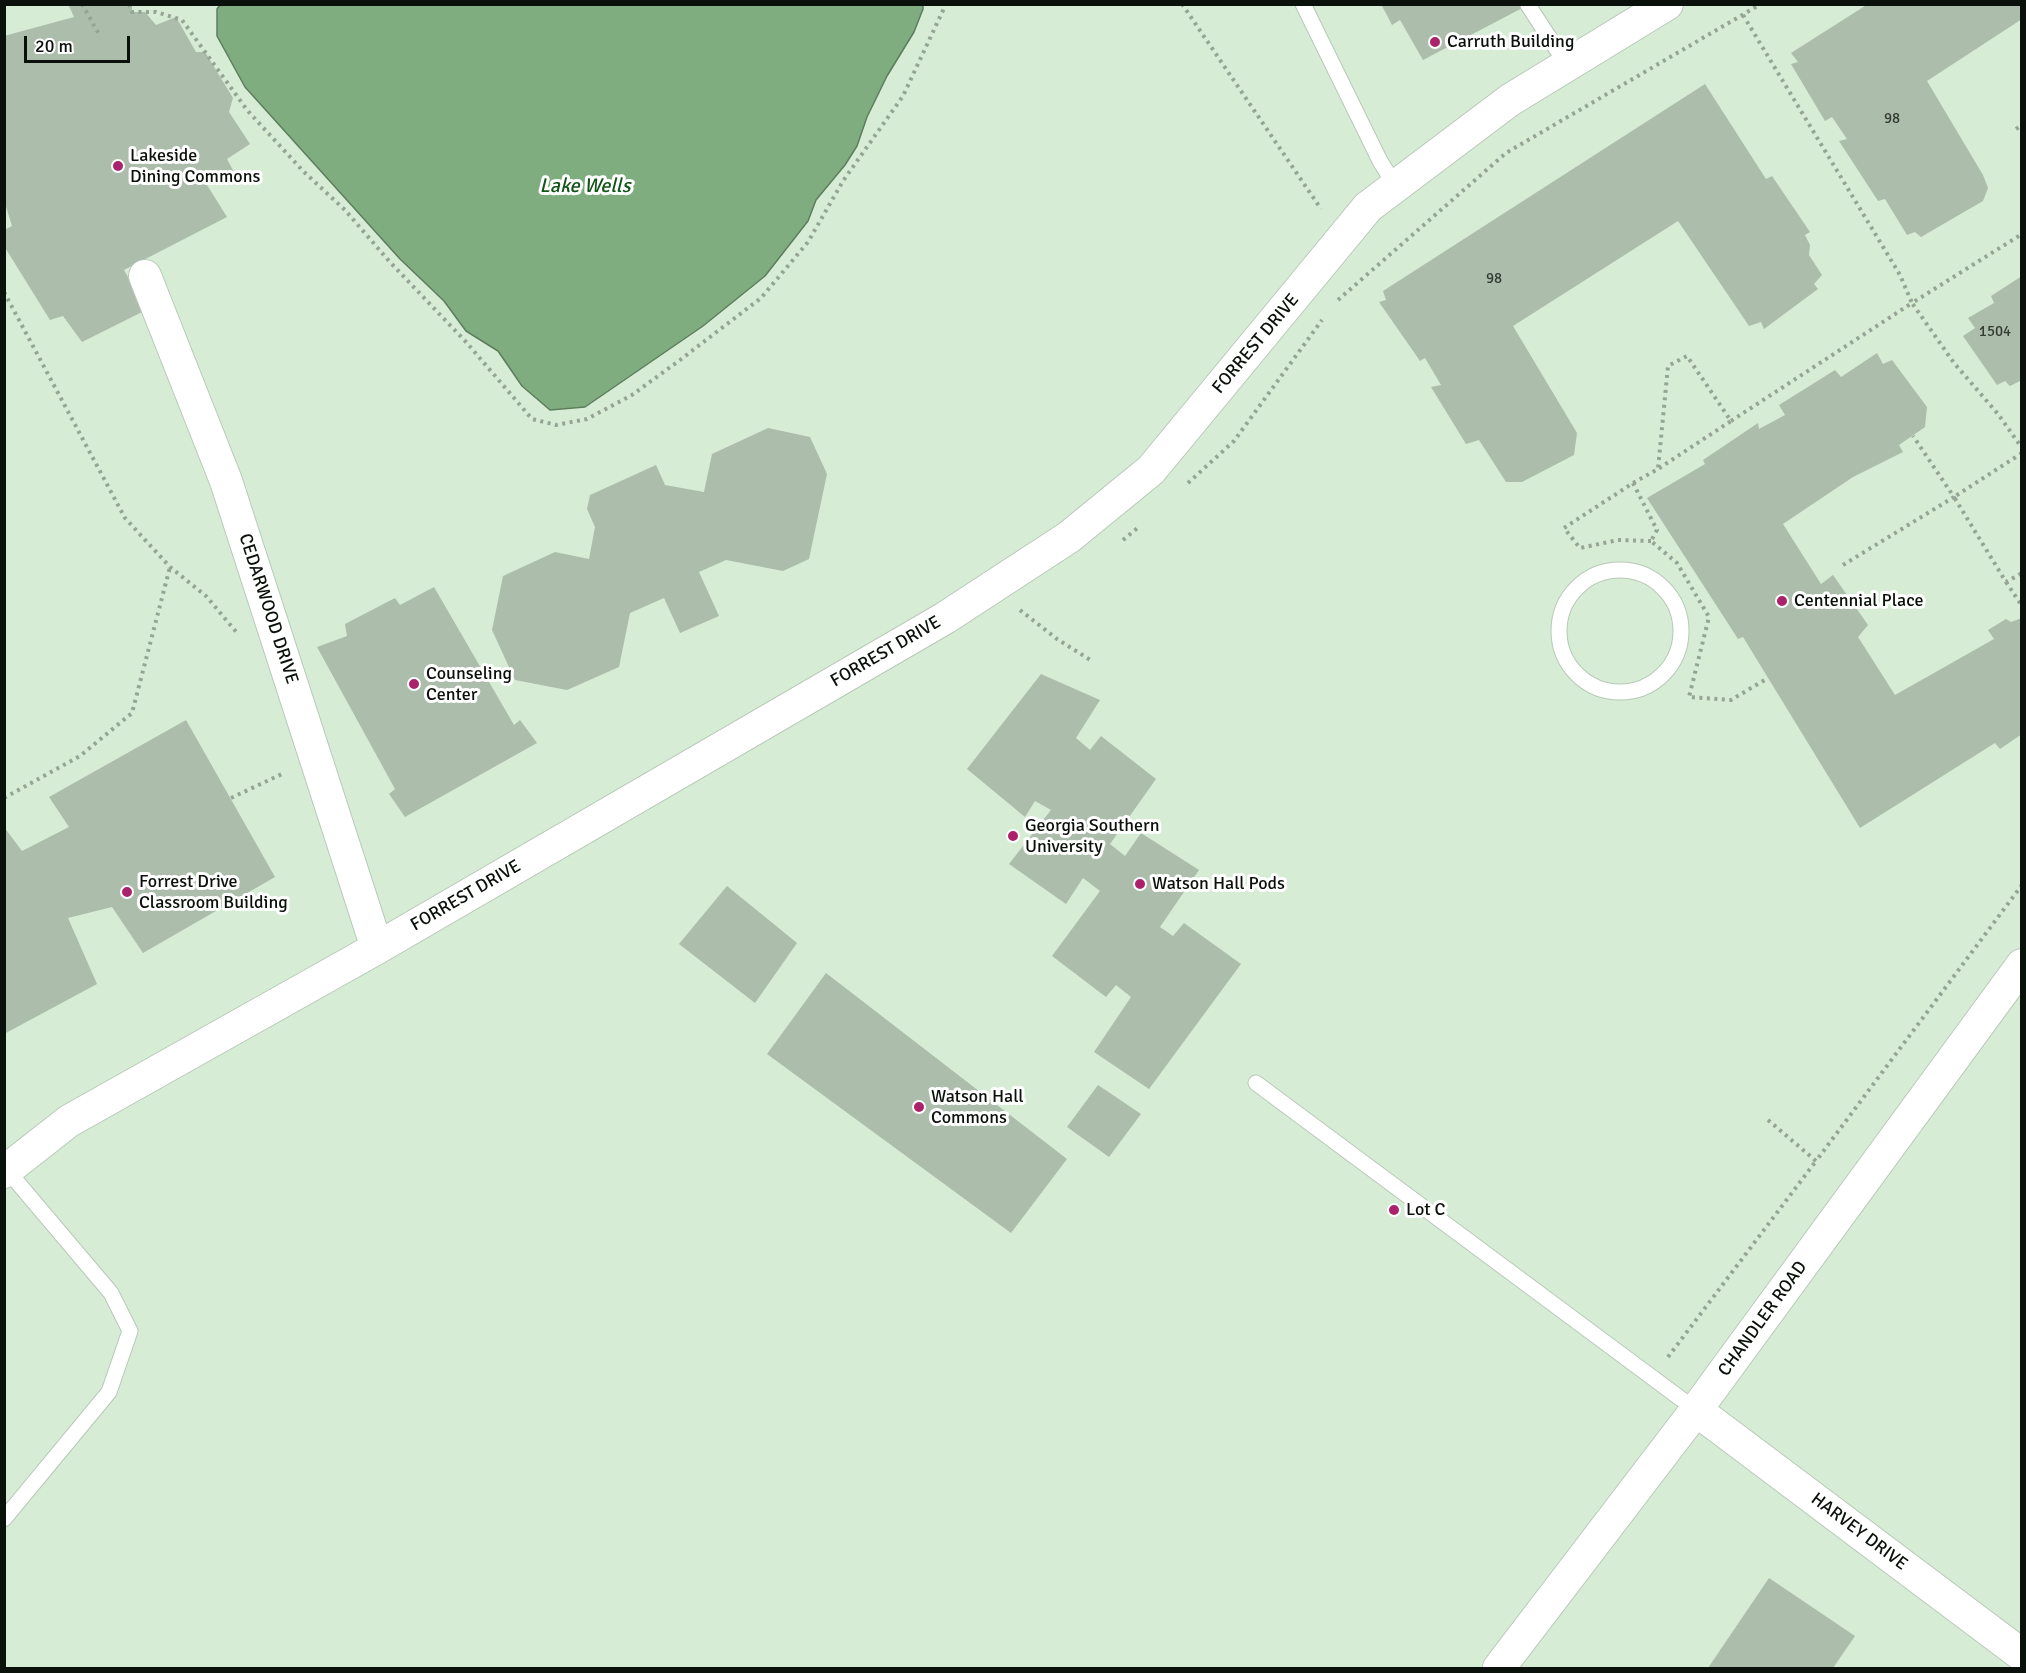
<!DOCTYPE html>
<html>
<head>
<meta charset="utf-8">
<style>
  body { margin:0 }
  #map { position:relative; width:2026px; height:1673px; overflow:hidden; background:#e8fae7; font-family:Signika,sans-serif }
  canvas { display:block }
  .frame { position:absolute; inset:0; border:6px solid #0a100a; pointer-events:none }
  .scale { position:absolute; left:24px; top:36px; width:106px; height:27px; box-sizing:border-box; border:3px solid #0a100a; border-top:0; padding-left:8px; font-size:18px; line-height:21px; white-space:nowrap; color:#0a100a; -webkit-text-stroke:4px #fff; paint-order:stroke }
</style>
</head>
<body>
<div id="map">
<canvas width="2026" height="1673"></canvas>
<div class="frame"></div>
<div class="scale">20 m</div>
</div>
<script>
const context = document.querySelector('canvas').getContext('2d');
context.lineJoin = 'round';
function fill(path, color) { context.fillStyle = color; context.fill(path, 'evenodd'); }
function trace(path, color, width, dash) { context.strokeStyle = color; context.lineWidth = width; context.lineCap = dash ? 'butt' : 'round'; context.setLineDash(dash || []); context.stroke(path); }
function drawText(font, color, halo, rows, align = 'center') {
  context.font = font + ' Signika,sans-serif'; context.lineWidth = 6; context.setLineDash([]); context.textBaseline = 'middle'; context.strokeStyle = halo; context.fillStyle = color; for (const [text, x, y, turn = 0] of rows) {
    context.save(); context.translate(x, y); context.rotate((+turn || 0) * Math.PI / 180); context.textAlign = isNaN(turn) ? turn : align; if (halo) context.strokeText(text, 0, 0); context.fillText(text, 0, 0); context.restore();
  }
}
fill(new Path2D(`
  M5,5H2021V1668H5Z`), '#d6ecd5');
const water = new Path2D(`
  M220,5L923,4V9L914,32L887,76L867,117L857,146L845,165L816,200L808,221L765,276L703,326L585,407L550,410L522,386L498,351L466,331L444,301L400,259L245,87L217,36V9Z`);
fill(water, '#80ad80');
trace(water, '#5d7e5d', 1.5);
fill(new Path2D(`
  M68,4H132V12H145L156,25L176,17L196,52H205L233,98L229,112L250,144L227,159L235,174L207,185L227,217L124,270L146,310L82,342L63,316L50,320L4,246V230L12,226L4,200V36L74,17Z
  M1381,4H1530L1423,60L1400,20L1392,25Z
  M1868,4H2022V19L1927,81L1983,175L1988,188L1983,201L1921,237L1915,232L1907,235L1885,199L1878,201L1839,141L1847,139L1832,117L1825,121L1791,64L1798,62L1791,53Z
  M1705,84L1766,179L1772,176L1810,232L1805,235L1810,245L1809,255L1822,275L1814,284L1818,289L1764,329L1761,322L1749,326L1678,221L1513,326L1577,433L1574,455L1522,482H1506L1479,440L1466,444L1431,387L1441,385L1425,358L1420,361L1379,302L1386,300L1383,291Z
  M2022,276V380L2010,386L2005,381L1997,385L1963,336L1975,328L1968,318L1994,303L1991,296Z
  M1877,353L1883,364L1892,360L1927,407L1925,427L1899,445L1903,452L1853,477L1783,524L1821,584L1833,575L1868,625L1858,637L1895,695L1994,639L1988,630L2006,619L2011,622L2022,618V734L2000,749L1995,743L1860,828L1743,637L1738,639L1647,498L1705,464L1703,460L1758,423L1759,429L1785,415L1779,405L1835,370L1841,377Z
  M768,428L810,437L827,474L809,559L783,571L726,560L699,572L719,616L680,633L664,598L630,613L619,667L567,690L515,680L492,630L503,576L555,552L589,559L595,527L587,509L590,495L656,465L665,485L704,492L712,454Z
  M434,587L514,725L520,720L537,743L405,817L389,794L395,789L317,647L347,636L345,624L395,598L400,605Z
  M1041,674L1100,700L1076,738L1090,750L1101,736L1156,779L1110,844L1125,856L1141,833L1199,870L1160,927L1173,936L1184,923L1241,964L1149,1089L1094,1052L1131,997L1116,985L1106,997L1052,956L1100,891L1083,878L1066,904L1009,864L1051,810L1035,801L1025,817L967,769Z
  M186,720L275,877L143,953L112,907L68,918L97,984L4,1034V827L22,851L69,827L49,797Z
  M727,886L797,943L755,1003L679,944Z
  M826,973L1067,1159L1011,1233L767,1054Z
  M1098,1085L1141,1114L1109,1157L1067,1127Z
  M1769,1578L1855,1636L1833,1668H1708Z`), '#adbdac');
const lane = new Path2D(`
  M1303,4L1380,161L1396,187
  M1528,5L1567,65
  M1559 631a61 61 0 1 1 122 0a61 61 0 1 1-122 0Z
  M1256,1083L1696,1410
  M4,1519L109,1392L130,1331L111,1293L7,1170`);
const street = new Path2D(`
  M145,276L226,481L377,948
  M4,1172L69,1121L377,948L945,618L1069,537L1151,470L1368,207L1510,100L1667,4
  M1696,1410L2022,1655
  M1499,1668L1696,1410L2022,965`);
trace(lane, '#b8c9b8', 17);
trace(street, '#b8c9b8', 34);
trace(new Path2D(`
  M82,4L100,36
  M129,4L132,12H156L182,20L247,110L303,171L345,210L389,261L466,342L532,419L556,425L587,419L632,395L680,360L761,298L808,242L843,181L903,96L946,4
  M1182,4L1321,209
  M1743,15L1900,275L1912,303L2022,234
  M2016,129L2022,125
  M4,292L125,518L170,567L206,596L238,634
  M1338,300L1506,153L1761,4
  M1731,421L1912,303L1954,363L1998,414L2022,448
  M2022,453L1954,497L2006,582L2022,573
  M1188,483L1234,441L1322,320
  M1633,483L1657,530L1651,541L1677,563L1709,617L1689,697L1731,700L1768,678
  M1123,540L1140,526
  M1651,541L1618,540L1580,548L1564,528L1633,483L1658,469L1668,366L1687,356L1731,421L1658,469
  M1843,565L1954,497L1913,436
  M2006,582L2022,606
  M1020,610L1057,639L1092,661
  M4,798L80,756L132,713L170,567
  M231,798L284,773
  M1768,1120L1816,1161L2022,885
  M1668,1357L1816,1161`), '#96a496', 4, [3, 4.5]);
trace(lane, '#fff', 15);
trace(street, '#fff', 32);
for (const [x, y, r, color] of [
  [1435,42,6,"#aa236a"],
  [118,166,6,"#aa236a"],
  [1782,601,6,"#aa236a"],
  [414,684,6,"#aa236a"],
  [1013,836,6,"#aa236a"],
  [1140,884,6,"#aa236a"],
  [127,892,6,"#aa236a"],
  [919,1107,6,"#aa236a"],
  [1394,1210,6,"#aa236a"]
]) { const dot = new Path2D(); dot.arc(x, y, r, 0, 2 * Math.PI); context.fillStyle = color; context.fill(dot); trace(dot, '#fff', 2); }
drawText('15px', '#333b32', null, [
  ["98",1892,119],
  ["98",1494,279],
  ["1504",1995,332]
]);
drawText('18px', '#0a100a', '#fff', [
  ["Carruth Building",1447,42],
  ["Lakeside",130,156],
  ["Dining Commons",130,177],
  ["Centennial Place",1794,601],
  ["Counseling",426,674],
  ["Center",426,695],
  ["Georgia Southern",1025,826],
  ["University",1025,847],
  ["Forrest Drive",139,882],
  ["Classroom Building",139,903],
  ["Watson Hall Pods",1152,884],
  ["Watson Hall",931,1097],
  ["Commons",931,1118],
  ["Lot C",1406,1210]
], 'left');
drawText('18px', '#0a100a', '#fff', [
  ["FORREST DRIVE",1256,344,-50],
  ["CEDARWOOD DRIVE",268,609,72],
  ["FORREST DRIVE",886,652,-30],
  ["FORREST DRIVE",466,896,-30],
  ["CHANDLER ROAD",1763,1319,-54],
  ["HARVEY DRIVE",1859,1532,37]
]);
drawText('italic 20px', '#145419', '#fff', [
  ["Lake Wells",585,187]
]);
</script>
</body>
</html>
